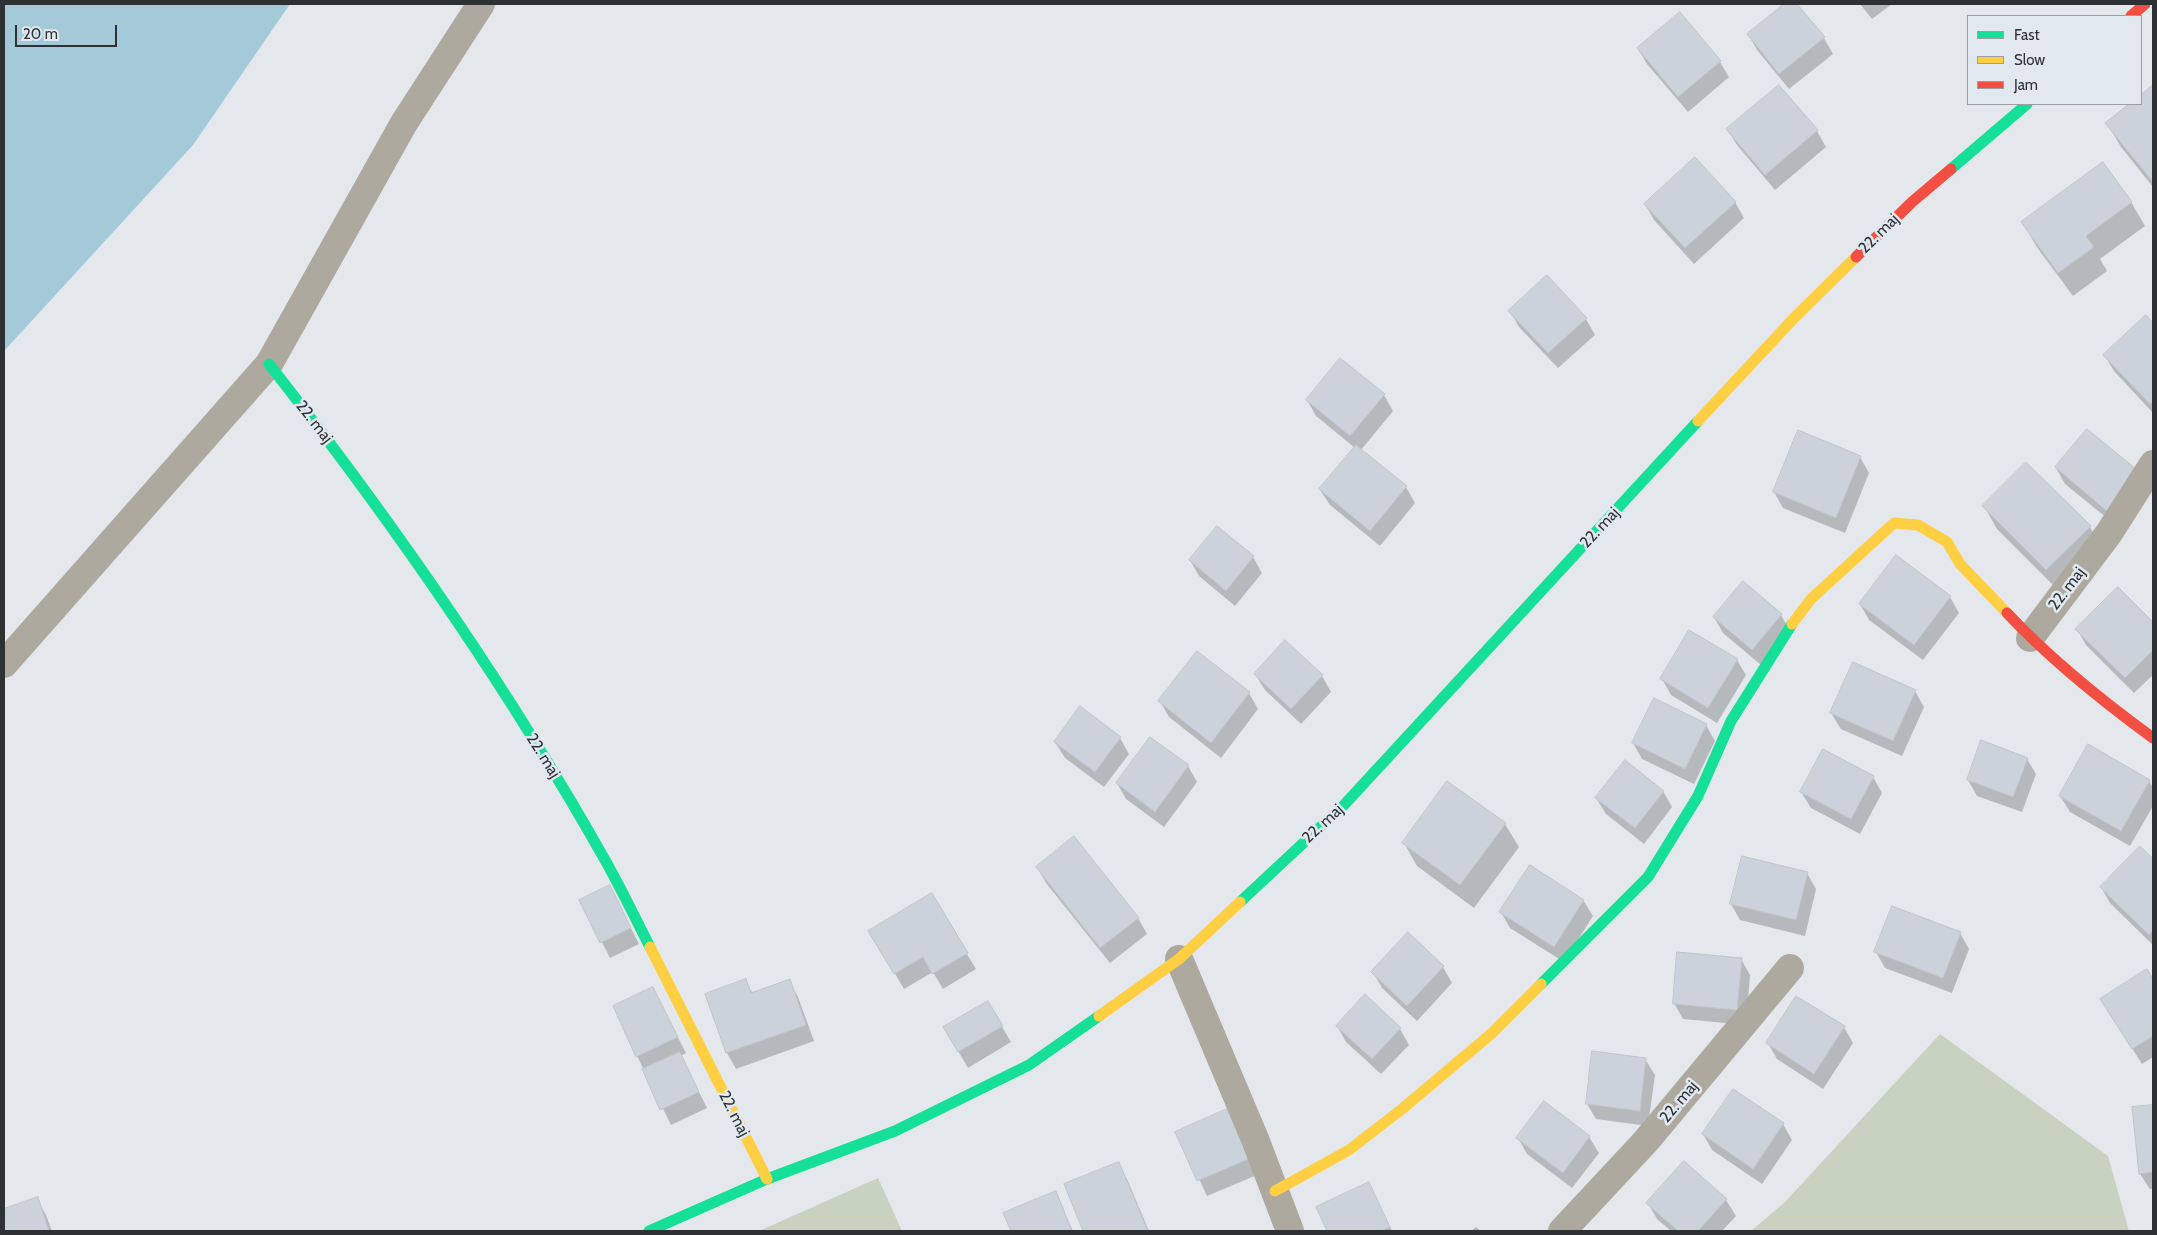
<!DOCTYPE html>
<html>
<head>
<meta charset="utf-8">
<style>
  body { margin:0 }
  #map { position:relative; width:2157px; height:1235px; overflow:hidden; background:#e4e8ec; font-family:Cabin,sans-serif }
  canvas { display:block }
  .frame { position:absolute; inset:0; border:5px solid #2e3134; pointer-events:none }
  .legend { position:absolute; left:1967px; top:15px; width:175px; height:90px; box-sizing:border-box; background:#e1e8f0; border:1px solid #999fa5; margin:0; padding:6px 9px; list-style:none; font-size:15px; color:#2e3134 }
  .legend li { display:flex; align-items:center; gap:10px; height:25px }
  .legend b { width:25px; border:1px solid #999fa5 }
  .scale { position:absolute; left:15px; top:25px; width:102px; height:22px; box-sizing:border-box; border:2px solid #2e3134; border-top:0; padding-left:6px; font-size:15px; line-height:18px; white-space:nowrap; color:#2e3134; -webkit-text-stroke:4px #e1e8f0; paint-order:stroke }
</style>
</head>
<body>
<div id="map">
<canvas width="2157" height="1235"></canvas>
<div class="frame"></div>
<ul class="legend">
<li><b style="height:6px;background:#16e098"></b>Fast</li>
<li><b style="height:6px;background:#ffcf43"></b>Slow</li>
<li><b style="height:6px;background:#f24e42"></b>Jam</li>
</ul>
<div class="scale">20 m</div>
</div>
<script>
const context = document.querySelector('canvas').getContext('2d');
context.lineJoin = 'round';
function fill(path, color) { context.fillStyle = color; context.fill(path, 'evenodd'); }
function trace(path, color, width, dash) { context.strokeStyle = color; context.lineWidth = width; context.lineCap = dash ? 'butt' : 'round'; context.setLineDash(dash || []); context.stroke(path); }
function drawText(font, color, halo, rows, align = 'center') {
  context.font = font + ' Cabin,sans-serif'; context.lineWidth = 5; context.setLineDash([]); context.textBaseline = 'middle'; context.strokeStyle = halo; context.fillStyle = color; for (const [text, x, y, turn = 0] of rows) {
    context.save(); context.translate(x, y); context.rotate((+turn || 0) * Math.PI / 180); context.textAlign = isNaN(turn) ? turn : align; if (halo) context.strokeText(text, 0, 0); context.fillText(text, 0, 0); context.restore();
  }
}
fill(new Path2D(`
  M1940,1034L2108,1156L2129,1231H1751L1785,1202Z
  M878,1178L902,1231H759Z`), '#c8d2c1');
fill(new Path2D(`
  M4,4H290L193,145L4,351Z`), '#a4cad9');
fill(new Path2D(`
  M1786,4H1795L1824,38L1833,54L1789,89L1757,50L1748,34Z
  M1860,4H1892L1872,19Z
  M1638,49L1720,62L1729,77L1688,112L1647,64Z
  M1779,86L1817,131L1826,147L1775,190L1737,145L1728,130Z
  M2153,86V187L2121,147L2107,123L2131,104H2141V96Z
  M1735,202L1744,218L1694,264L1654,220L1645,204Z
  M2131,202L2145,226L2100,259L2107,271L2073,296L2036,246L2023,222Z
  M1510,311L1586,319L1595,335L1558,368L1519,327Z
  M2146,317L2153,325V413L2114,371L2105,356Z
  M1384,395L1393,411L1361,450L1406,487L1415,503L1380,546L1330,505L1320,490L1355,448L1316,416L1307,400Z
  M1860,457L1869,473L1845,533L1783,508L1774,492Z
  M2056,468L2149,490L2118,527L2065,484Z
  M1984,506L2090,527L2103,551L2061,593L1997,529Z
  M1253,557L1262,573L1235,606L1199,576L1190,560Z
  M1743,583L1781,615L1790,631L1761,665L1723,633L1714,617Z
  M2118,588L2153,624V675L2134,693L2086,645L2077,629Z
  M1950,597L1959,613L1923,660L1869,620L1860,604Z
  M1197,653L1249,693L1258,709L1221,758L1169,717L1160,701Z
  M1737,660L1746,675L1717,723L1671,695L1662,679Z
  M1255,674L1322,676L1331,692L1301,724L1265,690Z
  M1915,691L1924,707L1902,756L1841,729L1831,713Z
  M1081,708L1120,738L1129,754L1104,787L1065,758L1055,742Z
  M1706,725L1715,741L1694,784L1642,759L1633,743Z
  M2027,759L2036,774L2022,812L1977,796L1968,780Z
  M1188,766L1197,782L1164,827L1126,799L1117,783Z
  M1873,777L1882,793L1860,834L1811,808L1801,792Z
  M2149,781L2153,788V806L2130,846L2070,812L2060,796Z
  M1663,791L1672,807L1644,844L1606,814L1596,798Z
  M1505,824L1519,847L1474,908L1417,866L1404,843Z
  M2140,848L2153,860V945L2110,903L2101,887Z
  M1037,867L1138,918L1147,934L1110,963L1046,883Z
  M1807,873L1816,889L1805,936L1740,920L1731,904Z
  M610,887L639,944L610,958L581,901Z
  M1583,900L1593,916L1564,962L1510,928L1501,912Z
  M870,931L967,954L976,969L943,989L933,972L904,989Z
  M1960,933L1969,949L1952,993L1885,968L1876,952Z
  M1741,959L1750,975L1746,1025L1683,1019L1674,1003Z
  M1443,967L1452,983L1417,1021L1382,988L1373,972Z
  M2147,971L2153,981V1057L2142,1064L2111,1015Z
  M745,981L753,994L789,981L798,997L814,1041L736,1069L727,1053L706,995Z
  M653,989L686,1053L681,1056L707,1108L671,1125L637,1056Z
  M988,1003L1011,1042L968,1068L945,1028Z
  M1337,1026L1400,1029L1409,1045L1381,1074L1346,1042Z
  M1844,1027L1853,1043L1823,1089L1777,1059L1768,1043Z
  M1645,1059L1655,1075L1648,1126L1596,1119L1587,1104Z
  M1544,1103L1589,1137L1599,1153L1572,1188L1527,1154L1518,1138Z
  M2153,1106V1189H2150L2140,1174L2133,1108Z
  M1226,1111L1257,1175L1207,1196L1177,1132Z
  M1783,1124L1792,1140L1762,1184L1712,1150L1703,1134Z
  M1684,1162L1726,1200L1736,1216L1722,1231H1671L1657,1219L1648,1203Z
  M1118,1164L1127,1179L1149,1231H1085L1066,1185Z
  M1369,1184L1392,1231H1329L1317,1208Z
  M1055,1193L1073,1231H1012L1005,1213Z
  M37,1199L46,1215L52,1231H4V1210Z
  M1476,1227L1481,1231H1471Z`), '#0003');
const building = new Path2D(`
  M1784,4H1797L1825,37L1779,74L1747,34Z
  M1680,12L1721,61L1678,97L1637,48Z
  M1779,85L1818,130L1765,175L1726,129Z
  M2153,85V182L2105,123L2129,104H2141V95Z
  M1695,157L1736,202L1685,248L1644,204Z
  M2103,162L2132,202L2086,236L2094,247L2058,273L2021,222Z
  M1547,275L1587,318L1548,353L1508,311Z
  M2146,315L2153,323V401L2150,404L2103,355Z
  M1340,358L1385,394L1350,436L1306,400Z
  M2087,429L2141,473L2108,512L2055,467Z
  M1798,430L1861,456L1836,518L1773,492Z
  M1356,445L1407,486L1370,531L1319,489Z
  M2026,462L2091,526L2046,570L1982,506Z
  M1217,526L1254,556L1226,591L1189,560Z
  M1896,555L1951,596L1914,645L1859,604Z
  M1743,581L1782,614L1752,650L1713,617Z
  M2118,587L2153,622V650L2125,678L2075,629Z
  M1689,630L1738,659L1708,708L1660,679Z
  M1285,640L1323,675L1291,709L1254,674Z
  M1197,651L1250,692L1211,743L1158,701Z
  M1853,662L1916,690L1893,741L1830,713Z
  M1654,698L1707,724L1685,769L1632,743Z
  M1080,706L1121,737L1095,772L1054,742Z
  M1150,737L1189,765L1155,812L1116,783Z
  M1981,740L2028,758L2013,797L1967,780Z
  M2088,744L2150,780L2121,831L2059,796Z
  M1823,749L1874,776L1851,819L1800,792Z
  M1625,760L1664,791L1635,828L1595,798Z
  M1447,781L1506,823L1460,885L1402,843Z
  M1074,836L1139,918L1100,948L1036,867Z
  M2140,846L2153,859V930L2149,935L2100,887Z
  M1742,856L1808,872L1796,920L1730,904Z
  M1530,865L1584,900L1554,947L1499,912Z
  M610,885L631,928L600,943L579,900Z
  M932,893L968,953L932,974L923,957L894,974L868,931Z
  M1892,906L1961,932L1943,978L1874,952Z
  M1408,932L1444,966L1407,1006L1371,972Z
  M1677,952L1742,958L1737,1010L1673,1004Z
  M2147,969L2153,979V1036L2132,1049L2100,999Z
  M746,979L751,993L790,979L806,1025L726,1053L705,994Z
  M653,987L678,1037L636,1057L613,1006Z
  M1365,994L1401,1028L1372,1059L1336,1026Z
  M1796,996L1845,1026L1814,1074L1766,1043Z
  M988,1001L1003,1026L958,1052L943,1027Z
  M1592,1051L1646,1058L1640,1111L1586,1104Z
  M680,1052L699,1092L660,1110L642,1069Z
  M1733,1089L1784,1123L1753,1169L1702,1134Z
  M1544,1101L1590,1136L1563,1173L1516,1138Z
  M2153,1105V1172L2139,1174L2132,1107Z
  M1227,1109L1249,1159L1197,1181L1175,1132Z
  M1684,1161L1727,1199L1698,1231H1678L1646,1203Z
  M1119,1162L1148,1231H1083L1064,1184Z
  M1369,1182L1390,1227L1381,1231H1327L1316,1207Z
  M1056,1191L1072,1231H1011L1003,1213Z
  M38,1197L49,1231H4V1209Z`);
fill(building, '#cbd2db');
trace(building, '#c1c4c7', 1);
trace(new Path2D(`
  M2030,638L2109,533L2153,464
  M4,664L269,364L404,123L481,4
  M1179,959L1255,1139L1290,1231
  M1562,1231L1646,1141L1790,968`), '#ada99f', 28);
trace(new Path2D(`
  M1951,169L2027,104
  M269,364C392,521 507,686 605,860C621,888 635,918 650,947
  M1240,902L1344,805L1698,421
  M1541,984L1648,877L1698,796L1731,721L1792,624
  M649,1231L767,1179L895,1131L1029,1065L1099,1016`), '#16e098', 11);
trace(new Path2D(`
  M1698,421L1794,318L1856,257
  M1792,624L1811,599L1894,523L1918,525L1947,542L1960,564L2007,613
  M650,947L767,1179
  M1099,1016L1179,959L1240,902
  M1275,1191L1349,1150L1402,1109L1491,1034L1541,984`), '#ffcf43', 11);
trace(new Path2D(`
  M2131,16L2145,4
  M1856,257L1912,202L1951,169
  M2007,613C2051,660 2101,700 2153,738`), '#f24e42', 11);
drawText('16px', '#2e3134', '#e1e8f0', [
  ["22. maj",1879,234,-45],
  ["22. maj",314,422,52],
  ["22. maj",1600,528,-47],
  ["22. maj",2067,589,-53],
  ["22. maj",543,756,58],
  ["22. maj",1323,824,-43],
  ["22. maj",1679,1102,-50],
  ["22. maj",734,1114,63]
]);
</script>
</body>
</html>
